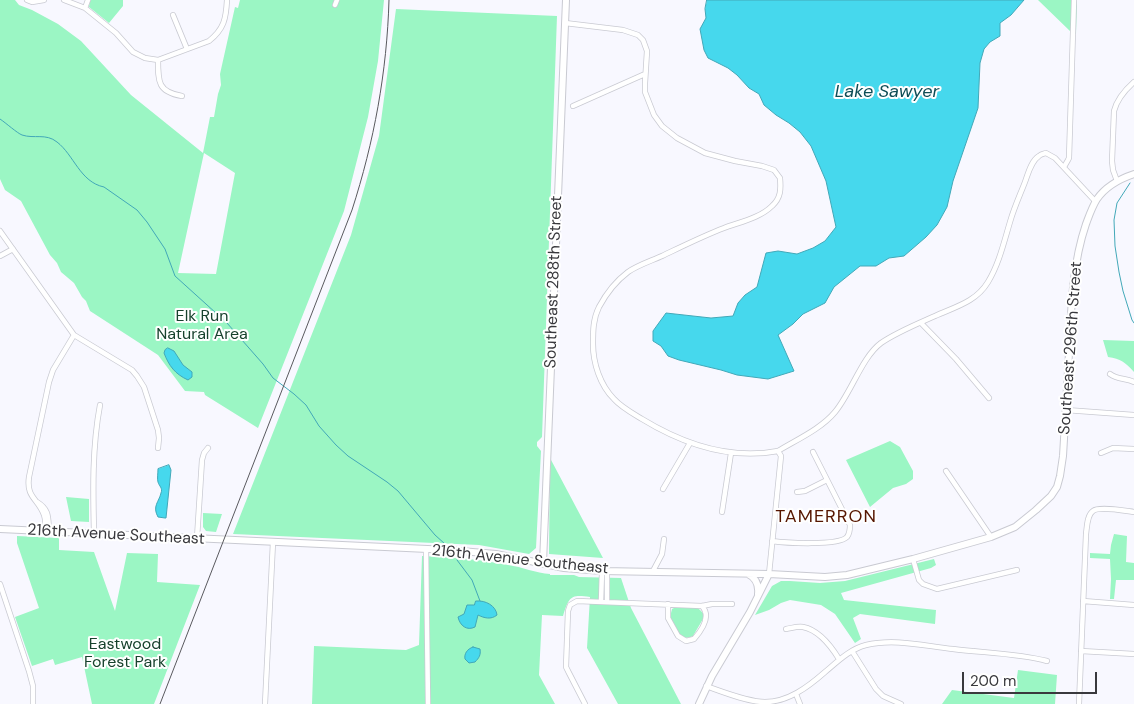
<!DOCTYPE html>
<html>
<head>
<meta charset="utf-8">
<style>
  body { margin:0 }
  #map { position:relative; width:1134px; height:704px; overflow:hidden; background:#f8f8ff; font-family:"DM Sans",sans-serif }
  canvas { display:block }
  .scale { position:absolute; left:962px; top:672px; width:135px; height:22px; box-sizing:border-box; border:2px solid #39393d; border-top:0; padding-left:6px; font-size:15px; line-height:18px; white-space:nowrap; color:#39393d; -webkit-text-stroke:4px #fff; paint-order:stroke }
</style>
</head>
<body>
<div id="map">
<canvas width="1134" height="704"></canvas>
<div class="scale">200 m</div>
</div>
<script>
const context = document.querySelector('canvas').getContext('2d');
context.lineJoin = 'round';
function fill(path, color) { context.fillStyle = color; context.fill(path, 'evenodd'); }
function trace(path, color, width, dash) { context.strokeStyle = color; context.lineWidth = width; context.lineCap = dash ? 'butt' : 'round'; context.setLineDash(dash || []); context.stroke(path); }
function drawText(font, color, halo, rows, align = 'center') {
  context.font = font + ' "DM Sans",sans-serif'; context.lineWidth = 4; context.setLineDash([]); context.textBaseline = 'middle'; context.strokeStyle = halo; context.fillStyle = color; for (const [text, x, y, turn = 0] of rows) {
    context.save(); context.translate(x, y); context.rotate((+turn || 0) * Math.PI / 180); context.textAlign = isNaN(turn) ? turn : align; if (halo) context.strokeText(text, 0, 0); context.fillText(text, 0, 0); context.restore();
  }
}
fill(new Path2D(`
  M0,0H15L19,5L32,10L58,24L81,41L131,95L203,153L210,117H214L218,94L221,85L220,74L222,65L235,7L238,8L240,0H384L378,61L368,117L344,211L258,428L205,395L204,392L185,391L158,355L90,311L86,301L82,297L74,283L61,272L57,263L50,255L21,201L5,190L0,179ZM204,153L235,173L216,274L178,273Z
  M90,0H123V6L109,23L89,7Z
  M1038,0H1077L1076,34L1072,33Z
  M396,9L557,16L542,437L537,442V446L541,451L536,548L529,554L479,545L233,534L351,235L379,136Z
  M1103,340L1134,341V372C1125,362 1121,359 1108,357Z
  M890,441L900,447L913,471V479L906,484L893,488L870,507L846,460Z
  M550,458L603,558L549,554Z
  M66,497L89,499V522L71,521Z
  M203,513L222,514L216,532L206,531L203,527Z
  M1114,534L1127,536L1126,562L1134,563V580H1116L1114,599H1110L1111,579L1110,559L1090,558V553L1110,554L1111,545Z
  M17,536L59,538V550L94,552L115,611L127,553L158,554L157,582L200,585L154,704H92L82,657L55,665L53,659L32,666L15,617L39,608L17,543Z
  M422,556C451,557 479,559 508,565C522,567 536,573 550,574V575H574L579,577L621,578L631,608L681,704H618L587,648L590,597C570,594 569,597 563,616L542,615L539,675L555,704H312L314,646L406,650L419,645Z
  M934,559L936,565L931,568L841,593L844,600L936,610L935,624L860,614L853,618L861,639L855,643L835,614L821,605L790,600L781,603L769,610L755,615L772,586L781,581H790L820,583L845,581Z
  M676,607L698,608L703,613V619L693,636C679,643 676,627 670,617L672,609Z
  M1018,670L1057,675L1055,704H942L952,690L1014,698Z`), '#9bf6c4');
const water = new Path2D(`
  M707,0H1024L1011,15L1000,23V36L990,42L984,49L980,63L978,108L953,181L947,207L937,225L926,237L904,256L889,258L876,266H860L834,287L825,303L803,314L793,324L778,335L794,371L768,379L737,375L721,370L679,360L668,356L661,346L653,341V331L666,313L711,318L733,316L738,303L745,295L757,287L766,253L778,251L797,254L813,248L825,241L836,227L826,181L811,146L800,132L789,123L776,115L764,105L759,94L749,88L737,75L728,68L708,58L704,50L700,29L706,18L705,9Z
  M168,348L174,351L183,365L192,372V377L188,380C175,374 169,366 164,353L165,350Z
  M169,465L171,470L166,518H165L158,517C152,506 159,502 161,493C163,488 159,486 158,482C157,479 158,473 158,469Z
  M476,601C486,600 496,606 497,615C491,620 484,618 478,615L475,627C467,631 460,626 458,617L464,614L467,605H474Z
  M473,647L480,649C481,655 479,658 475,662L469,663L465,659C464,654 467,649 473,647Z`);
fill(water, '#46d8ed');
trace(water, '#42a8b8', 1);
trace(new Path2D(`
  M0,119C6,123 17,133 22,135C34,139 46,133 57,142C74,155 80,182 104,187L137,210L147,222L165,249L175,276L227,323L263,364L273,378L294,394L306,405L319,426L336,445L348,456L387,482L398,491L435,535L445,544
  M1130,183L1117,203L1114,220L1115,246L1119,272L1123,291L1132,320L1134,323
  M457,560L472,580L480,601`), '#42a8b8', 1);
const street = new Path2D(`
  M27,0L32,2L44,0
  M64,0L85,8L116,33L133,52L145,58L158,60L209,41C224,29 226,19 227,0
  M335,5L337,0
  M85,8L88,0
  M173,15L187,49
  M565,23L623,30L638,35L643,40L647,51L645,83V92L654,115L662,126L677,138L705,153L735,161L762,166L774,170L780,178C781,189 781,198 772,206C760,218 740,222 724,228C703,236 683,246 662,256C651,261 638,265 628,272C616,281 606,294 599,307C593,319 593,331 593,344C593,363 600,385 614,399C621,407 632,413 642,419C683,444 730,460 778,451C796,440 821,429 835,412C851,393 862,357 881,343C897,332 917,324 935,316C955,307 976,302 988,282C999,264 1004,242 1010,222C1014,208 1020,195 1025,182C1028,174 1031,161 1039,156C1041,154 1043,154 1046,153L1055,158L1095,201
  M158,60C158,82 158,92 182,96
  M573,106L645,74
  M1064,167L1068,160L1069,158L1074,0
  M1117,181L1113,170L1112,161L1114,111C1117,99 1125,90 1134,82
  M0,231L74,335L132,370L137,376L144,387L158,430L159,438L158,448
  M0,256L13,249
  M921,323L956,359L989,398
  M1110,374C1118,380 1126,378 1134,382
  M1066,410L1134,415
  M1101,453L1113,448L1134,449
  M946,471L991,537
  M663,489L690,443
  M797,492L805,491L827,480
  M37,502C50,510 48,518 49,531
  M722,512L731,453
  M45,531C45,526 46,520 44,515C38,498 26,498 29,477L49,382L53,370L74,335
  M94,533C93,490 92,448 100,405
  M197,538L202,460L204,453L208,448
  M772,541C786,543 838,546 847,537C850,533 850,529 850,525L813,452
  M426,549L428,704
  M913,559L919,580L923,584L937,589L1017,570
  M653,571L662,554L664,539
  M769,574L781,456L778,451
  M0,584L29,671L33,686V704
  M1083,601L1134,605
  M601,602L602,571
  M607,602V571
  M668,604V618L678,636L686,641L694,639C702,630 711,616 702,606
  M786,629C792,628 798,626 803,627C819,630 831,646 839,659
  M852,651L876,689L883,696L901,704
  M1081,651L1134,654
  M706,686C723,692 748,702 765,702C788,702 808,687 825,672C837,662 850,649 866,645C895,638 924,646 953,649C984,653 1017,653 1047,661
  M796,694L800,704
  M265,704L273,542
  M585,704L569,673L566,667L568,611L570,605L577,601L702,606L712,604H732
  M1079,704L1086,534C1087,527 1087,515 1093,511C1099,506 1126,511 1134,512`);
const secondary = new Path2D(`
  M0,529L449,550L496,554L564,568L602,571L769,574L825,577L847,575L913,559L991,537L1015,527L1036,510L1051,496L1057,487L1060,476L1063,456C1065,422 1067,387 1069,353C1071,310 1072,265 1086,224C1089,216 1092,207 1097,199C1106,186 1119,179 1134,174
  M543,563L566,0
  M748,574C756,578 759,585 758,594
  M699,704L712,676L750,612L769,574`);
trace(street, '#c9cad2', 6);
trace(secondary, '#c9cad2', 8);
trace(street, '#fff', 4.5);
trace(secondary, '#fff', 6);
trace(new Path2D(`
  M160,704L352,210C374,142 387,72 389,0`), '#59595e', 1);
drawText('16px', '#39393d', '#fff', [
  ["Southeast 288th Street",554,282,-88],
  ["Southeast 296th Street",1071,348,-86],
  ["216th Avenue Southeast",116,535,3],
  ["216th Avenue Southeast",520,560,6]
]);
drawText('16px', '#17422d', '#fff', [
  ["Elk Run",202,317],
  ["Natural Area",202,335],
  ["Eastwood",125,645],
  ["Forest Park",125,663]
]);
drawText('italic 18px', '#0e4d56', '#fff', [
  ["Lake Sawyer",887,92]
]);
context.letterSpacing = '1px';
drawText('18px', '#561600', '#fff', [
  ["TAMERRON",826,517]
]);
context.letterSpacing = '0px';
</script>
</body>
</html>
